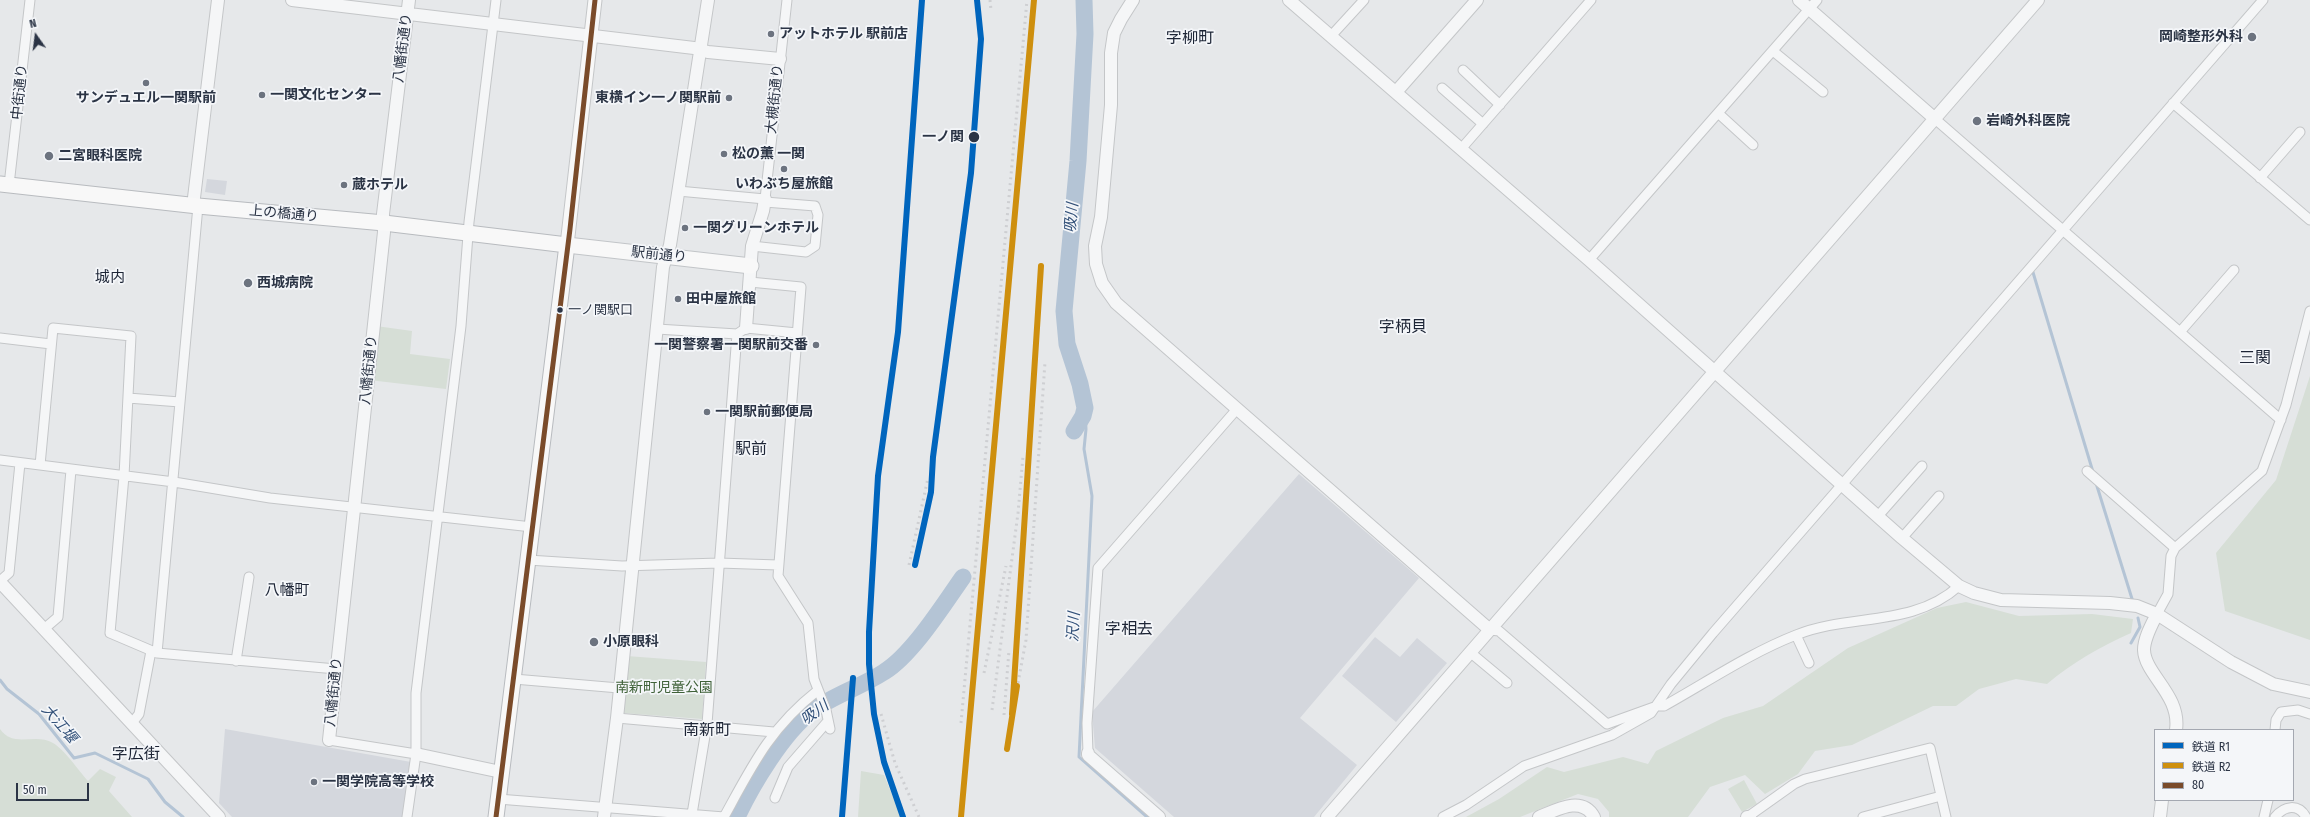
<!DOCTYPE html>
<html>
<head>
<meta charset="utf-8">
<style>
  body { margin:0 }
  #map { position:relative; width:2310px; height:817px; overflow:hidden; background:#e6e8ea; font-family:"Fira Sans Condensed","Noto Sans JP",sans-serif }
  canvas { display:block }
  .legend { position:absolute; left:2154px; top:729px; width:140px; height:72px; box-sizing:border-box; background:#f4f6f9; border:1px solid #a4a8b1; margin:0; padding:5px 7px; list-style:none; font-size:12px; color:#2b3445 }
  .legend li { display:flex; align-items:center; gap:8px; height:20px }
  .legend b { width:20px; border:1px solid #a4a8b1 }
  .north { position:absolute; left:16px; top:16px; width:40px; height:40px; -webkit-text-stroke:3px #f4f6f9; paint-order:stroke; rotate:346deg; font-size:11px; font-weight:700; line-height:16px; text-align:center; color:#2b3445 }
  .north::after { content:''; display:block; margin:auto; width:14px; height:18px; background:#2b3445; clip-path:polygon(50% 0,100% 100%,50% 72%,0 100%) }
  .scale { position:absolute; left:16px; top:783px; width:73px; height:18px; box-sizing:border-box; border:2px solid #2b3445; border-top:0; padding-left:5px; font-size:12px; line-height:14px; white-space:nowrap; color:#2b3445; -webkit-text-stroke:3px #f4f6f9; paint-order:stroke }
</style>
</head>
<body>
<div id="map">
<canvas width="2310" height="817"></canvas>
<ul class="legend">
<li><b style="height:5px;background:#0065bd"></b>鉄道 R1</li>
<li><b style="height:5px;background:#ce8f0e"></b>鉄道 R2</li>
<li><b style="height:5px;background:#7a4b2a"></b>80</li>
</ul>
<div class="north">N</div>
<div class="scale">50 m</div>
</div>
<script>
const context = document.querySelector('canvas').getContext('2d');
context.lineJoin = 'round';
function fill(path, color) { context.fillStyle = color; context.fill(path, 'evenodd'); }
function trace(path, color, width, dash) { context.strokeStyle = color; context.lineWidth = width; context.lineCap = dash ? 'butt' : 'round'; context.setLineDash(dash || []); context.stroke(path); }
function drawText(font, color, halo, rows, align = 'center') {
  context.font = font + ' "Fira Sans Condensed","Noto Sans JP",sans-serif'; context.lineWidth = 3.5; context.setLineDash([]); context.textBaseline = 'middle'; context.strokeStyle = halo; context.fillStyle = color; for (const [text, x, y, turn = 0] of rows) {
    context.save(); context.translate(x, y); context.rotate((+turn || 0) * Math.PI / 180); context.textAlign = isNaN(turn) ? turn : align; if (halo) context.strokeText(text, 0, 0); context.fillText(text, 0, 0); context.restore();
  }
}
fill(new Path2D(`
  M207,179L227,181L225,195L205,192Z
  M1299,474L1419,578L1300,718L1357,765L1314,817H1174L1095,748L1092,712Z
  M1375,637L1400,657L1417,638L1447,663L1396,722L1342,676Z
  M225,729L411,762L403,817H232L219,803Z`), '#d4d7dd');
fill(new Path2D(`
  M376,326L412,331L410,354L450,359L446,389L369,380Z
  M2310,376V640L2225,611L2216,553L2276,480Z
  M1966,602L2019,616L2092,614L2133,619L2131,633C2100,647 2073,662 2047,684L2016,679L1979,689L1956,706H1933L1852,745L1815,751L1798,774L1765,794L1745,775L1710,787L1688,817H1609V812L1598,799L1578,794L1520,817H1466L1499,799L1547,767L1564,772L1623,757L1648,764L1656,751L1723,718L1763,706L1848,648L1937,608Z
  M627,656L706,662L702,719L623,713Z
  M0,729C14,749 35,732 53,743C64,749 79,771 88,781L100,769L116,777L109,791L132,817H0Z
  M861,771L884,775L901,817H858Z
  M1744,780L1757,804L1742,812L1728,789Z`), '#d6ded6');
trace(new Path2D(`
  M2032,269L2093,472
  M1085,408L1086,429L1084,449L1092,496L1079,757L1147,817
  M2096,483L2133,602
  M2131,643L2140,627L2138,618
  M0,680L7,689L39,714L74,758L95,753L148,779L165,802L183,817`), '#b4c4d5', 3);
trace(new Path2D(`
  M1074,431L1083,416L1085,408L1080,384L1067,344L1064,311L1078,161L1085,34L1084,0
  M737,817C752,785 783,733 812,711C834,695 861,687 884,672C912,655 944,604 963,577`), '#b4c4d5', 17);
const minor = new Path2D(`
  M1331,36L1364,0
  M1773,51L1823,92
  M1463,70L1500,105
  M1442,88L1483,124
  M2173,103L2310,220
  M1718,113L1753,145
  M1934,118L2281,420
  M1461,149L1591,0
  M2260,178L2300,132
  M9,185L30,0
  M678,191L765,199L787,0
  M752,246L806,252L815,246L818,215L815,206L765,202
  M1589,260L1817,0
  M750,282L801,287L778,576L808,623L814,679L826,710L830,729
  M657,329L737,334
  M2180,332L2234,270
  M0,338L51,344
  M128,398L180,402
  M0,460L174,482L270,498L532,527
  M40,465L53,328L131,336L124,476L110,633L157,653L336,669
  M2087,471L2175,548
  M1878,516L1922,466
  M1902,538L1939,496
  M528,560L622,566L719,563L778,565
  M0,581L9,573L20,463
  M2157,614L2168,594L2171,556L2175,548L2262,471L2286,405L2310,311
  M44,629L58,617L71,470
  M1490,630L1499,631L1607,724L1657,706H1664C1707,682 1750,653 1796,635C1850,613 1912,628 1959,586
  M1796,635L1809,663
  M157,653L198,206
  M1471,653L1507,683
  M236,661L249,577
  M514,679L619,688
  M617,718L774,732
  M132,723L139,714L151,651
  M2275,730L2276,720L2281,712L2298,710L2310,714
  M329,740L416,754L407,817
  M1088,753L1087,723L1098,568L1237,409
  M416,754V693L461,326L469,222L496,0
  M775,798L788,767L828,721
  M498,799L724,817
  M692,814L707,724L737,334L746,328L797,333
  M1749,816L1794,784L1805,779L1930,748L1946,817
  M724,817C752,766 770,728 817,691
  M1443,817L1466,805L1524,766L1612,735L1651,713L1671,684L1713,633L2263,0
  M1863,817L1941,796
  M2264,817L2268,800
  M2275,817C2284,806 2298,803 2306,817`);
const tertiary = new Path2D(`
  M292,0L694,48L708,52L780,59
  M1133,0L1121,19L1114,33L1111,53V105L1101,217L1095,246L1096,264L1102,283L1116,303L1490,630
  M1289,0L1589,260L1902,538L1959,586L1974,593L2001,600L2110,603L2137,606L2157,614L2231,662L2273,684L2310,692
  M1799,0L1934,118
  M1396,92L1477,0
  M193,206L218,0
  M746,328L752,246L763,211L765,199
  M0,582L219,817
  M2157,614C2152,624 2144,638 2144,650C2145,675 2181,695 2176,730
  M329,740L384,232L383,214L409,0
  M1088,753V755L1159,817
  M416,754L501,772
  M604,817L617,718L663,267L670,245L708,0
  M1327,817L2038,0
  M1539,817C1556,810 1582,795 1594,817
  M1747,817H1750
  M2160,817L2162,800`);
const secondary = new Path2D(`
  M567,245L595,0`);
const primary = new Path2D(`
  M567,245L751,266`);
const trunk = new Path2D(`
  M0,184L198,206L384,223L567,245L496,817`);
trace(minor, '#c4c6c8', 11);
trace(tertiary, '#c4c6c8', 14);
trace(secondary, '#c4c6c8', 15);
trace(primary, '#c2c5c8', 17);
trace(trunk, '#b8bbbf', 17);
trace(minor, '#f5f6f7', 9);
trace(tertiary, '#f5f6f7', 12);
trace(secondary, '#f8f8f8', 13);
trace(primary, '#f8f8f8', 15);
trace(trunk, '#f8f8f8', 15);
trace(new Path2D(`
  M990,0L991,10
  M905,235L922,0
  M909,565L928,478
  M915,565L931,492L933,457L971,173L981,39L977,0
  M984,673L1006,566
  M1018,683L1026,640L1045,362
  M992,710L1018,513L1023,456
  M881,714L895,763L919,817
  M1012,714L1041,266
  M1004,715L1009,650
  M961,723L1027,0
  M1007,749L1013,708`), '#cecfd2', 3, [2, 4]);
trace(new Path2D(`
  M496,817L570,229L595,0`), '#7a4b2a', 5);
trace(new Path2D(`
  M915,565L931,492L933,457L971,173L981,39L977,0
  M842,817L853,678
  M903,817L884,762L874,714L869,664V632L878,476L898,332L922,0`), '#0065bd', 6);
trace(new Path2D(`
  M1012,714L1041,266
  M1007,749L1017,686
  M961,817L1034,0`), '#ce8f0e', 6);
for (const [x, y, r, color] of [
  [771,34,4,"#6c737f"],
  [2252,37,5,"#6c737f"],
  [146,83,4,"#6c737f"],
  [262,95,4,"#6c737f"],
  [729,98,4,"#6c737f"],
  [1977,121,5,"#6c737f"],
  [974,137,6,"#2b3445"],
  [724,154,4,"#6c737f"],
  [49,156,5,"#6c737f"],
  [784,169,4,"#6c737f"],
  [344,185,4,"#6c737f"],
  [685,228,4,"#6c737f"],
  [248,283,5,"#6c737f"],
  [678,299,4,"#6c737f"],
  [560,310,3.5,"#2b3445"],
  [816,345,4,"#6c737f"],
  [707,412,4,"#6c737f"],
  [594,642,5,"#6c737f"],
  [314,782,4,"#6c737f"]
]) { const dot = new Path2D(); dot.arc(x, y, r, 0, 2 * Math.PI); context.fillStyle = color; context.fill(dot); trace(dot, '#f4f6f9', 1.5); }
drawText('13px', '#2b3445', '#f4f6f9', [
  ["一ノ関駅口",568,310]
], 'left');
drawText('bold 14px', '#2b3445', '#f4f6f9', [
  ["アットホテル 駅前店",779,34],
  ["岡崎整形外科",2243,37,"right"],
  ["一関文化センター",270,95],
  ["サンデュエル一関駅前",146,98,"center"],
  ["東横イン一ノ関駅前",721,98,"right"],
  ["岩崎外科医院",1986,121],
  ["松の薫 一関",732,154],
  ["二宮眼科医院",58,156],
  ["いわぶち屋旅館",784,184,"center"],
  ["蔵ホテル",352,185],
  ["一関グリーンホテル",693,228],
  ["西城病院",257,283],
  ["田中屋旅館",686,299],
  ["一関警察署一関駅前交番",808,345,"right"],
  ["一関駅前郵便局",715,412],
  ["小原眼科",603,642],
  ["一関学院高等学校",322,782]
], 'left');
drawText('14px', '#2b3445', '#f4f6f9', [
  ["八幡街通り",403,48,-83],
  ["中街通り",20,92,-84],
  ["大槻街通り",775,99,-84],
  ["上の橋通り",284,214,5],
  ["駅前通り",659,255,6],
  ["八幡街通り",369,370,-84],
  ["八幡街通り",334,692,-84]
]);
drawText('bold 14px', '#2b3445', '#f4f6f9', [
  ["一ノ関",964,137]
], 'right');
drawText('14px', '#3f6138', '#f4f6f9', [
  ["南新町児童公園",664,688]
]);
drawText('italic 15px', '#34527a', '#f4f6f9', [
  ["吸川",1072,218,-85],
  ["沢川",1074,627,-87],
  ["吸川",815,713,-36],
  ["大江堰",59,724,49]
]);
drawText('15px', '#1d2536', '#f4f6f9', [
  ["城内",110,278],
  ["八幡町",287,591]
]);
drawText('16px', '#1d2536', '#f4f6f9', [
  ["字柳町",1190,39],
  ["字柄貝",1403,328],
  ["三関",2255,359],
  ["駅前",751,450],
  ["字相去",1129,630],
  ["南新町",707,731],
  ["字広街",136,755]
]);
</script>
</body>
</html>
